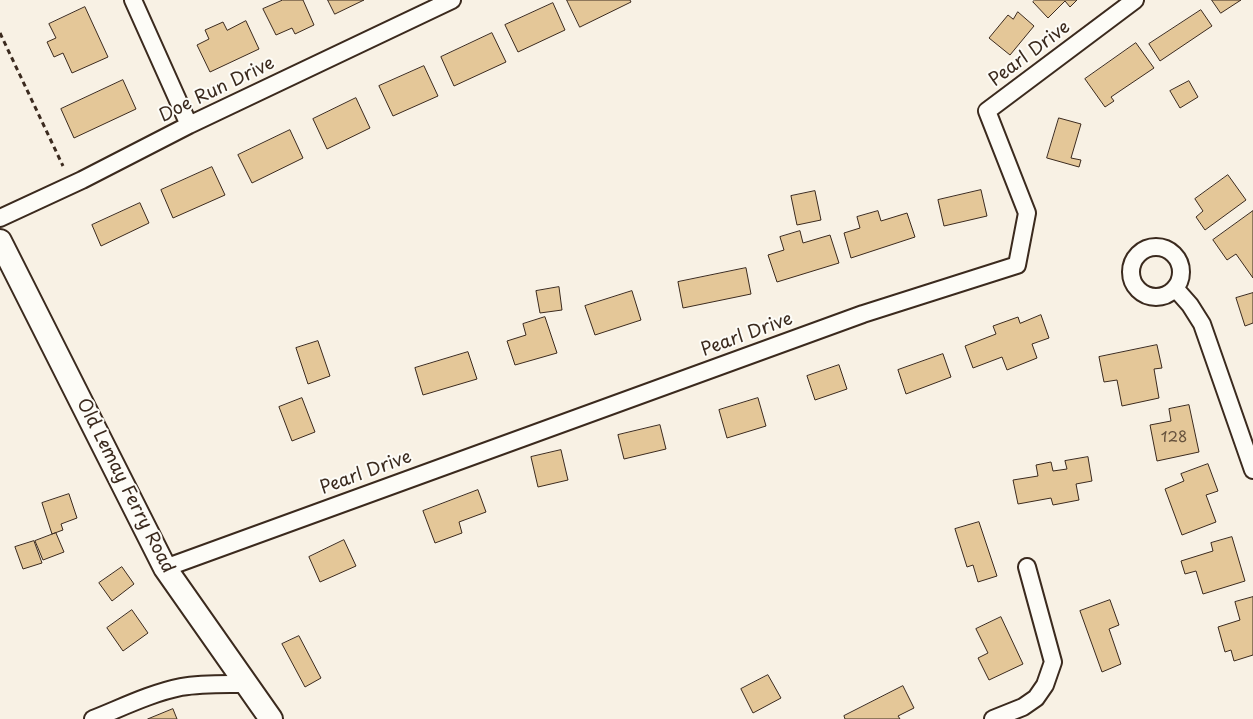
<!DOCTYPE html>
<html>
<head>
<meta charset="utf-8">
<style>
  body { margin:0 }
  canvas { display:block; background:#f8f1e4 }
</style>
</head>
<body>
<canvas width="1253" height="719"></canvas>
<script>
const context = document.querySelector('canvas').getContext('2d');
context.lineJoin = 'round';
function fill(path, color) { context.fillStyle = color; context.fill(path, 'evenodd'); }
function trace(path, color, width, dash) { context.strokeStyle = color; context.lineWidth = width; context.lineCap = dash ? 'butt' : 'round'; context.setLineDash(dash || []); context.stroke(path); }
function drawText(font, color, halo, rows, align = 'center') {
  context.font = font + ' "Playpen Sans",sans-serif'; context.lineWidth = 4; context.setLineDash([]); context.textBaseline = 'middle'; context.strokeStyle = halo; context.fillStyle = color; for (const [text, x, y, turn = 0] of rows) {
    context.save(); context.translate(x, y); context.rotate((+turn || 0) * Math.PI / 180); context.textAlign = isNaN(turn) ? turn : align; if (halo) context.strokeText(text, 0, 0); context.fillText(text, 0, 0); context.restore();
  }
}
const building = new Path2D(`
  M283,0H303L314,25L295,34L292,28L276,35L263,9Z
  M328,0H364L335,14Z
  M567,0H630L631,2L580,27Z
  M1035,0H1077L1070,7L1065,1L1048,18L1033,2Z
  M1212,0H1241L1221,13Z
  M553,3L565,30L518,52L505,25Z
  M85,7L108,57L72,73L63,53L54,57L47,42L56,38L49,24Z
  M1201,10L1212,26L1160,61L1149,44Z
  M1018,12L1034,26L1010,55L989,38L1008,15L1013,19Z
  M246,21L259,49L210,72L197,45L209,39L205,30L223,22L227,30Z
  M492,33L506,62L454,86L441,57Z
  M1136,43L1154,68L1111,97L1114,101L1105,107L1085,79Z
  M424,66L438,96L393,116L379,86Z
  M123,80L136,109L74,138L61,109Z
  M1189,81L1198,97L1180,108L1170,91Z
  M356,98L370,128L327,149L313,119Z
  M1059,118L1081,124L1071,158L1081,160L1079,167L1047,158Z
  M290,130L303,158L252,183L238,155Z
  M212,167L225,195L173,218L161,190Z
  M1228,175L1246,200L1205,230L1196,217L1203,211L1195,199Z
  M981,190L987,216L944,226L938,200Z
  M815,191L821,220L797,225L791,196Z
  M140,203L149,223L101,246L92,225Z
  M878,211L881,221L907,213L915,237L851,258L844,233L860,228L857,217Z
  M1253,211V278L1236,254L1227,260L1213,240Z
  M800,231L803,243L830,235L839,263L777,282L768,255L784,250L780,237Z
  M746,268L751,294L683,308L678,282Z
  M559,287L562,310L540,313L536,291Z
  M632,291L641,320L595,335L585,306Z
  M1253,293V323L1245,326L1236,298Z
  M1041,315L1049,338L1032,344L1037,358L1007,370L1002,357L973,368L965,346L996,334L993,326L1018,317L1020,323Z
  M545,317L557,353L515,365L507,341L526,335L523,324Z
  M318,341L330,376L308,384L296,348Z
  M1157,345L1162,368L1154,369L1159,398L1122,406L1117,380L1104,382L1099,357Z
  M468,352L477,379L423,395L415,368Z
  M943,354L951,377L906,394L898,370Z
  M839,365L847,389L815,400L807,376Z
  M302,398L315,432L292,441L279,407Z
  M758,398L766,426L727,438L719,410Z
  M1189,405L1199,452L1157,461L1150,425L1171,421L1169,409Z
  M660,425L666,449L624,459L618,435Z
  M561,450L568,480L538,487L531,457Z
  M1088,457L1092,481L1076,484L1079,500L1053,505L1051,498L1018,504L1013,480L1038,476L1036,465L1051,462L1053,471L1067,469L1065,461Z
  M1208,464L1218,491L1206,495L1216,522L1182,535L1165,489L1184,481L1181,474Z
  M478,490L486,512L459,522L462,533L435,543L423,511Z
  M69,494L77,518L61,524L63,530L52,534L42,503Z
  M979,522L997,576L978,582L973,565L967,567L955,529Z
  M56,533L64,552L43,560L35,541Z
  M1232,537L1245,581L1203,594L1196,571L1185,574L1181,561L1213,551L1211,543Z
  M344,540L356,566L320,582L309,557Z
  M34,541L42,563L23,569L15,547Z
  M122,567L134,584L112,601L99,583Z
  M1253,597V655L1234,661L1231,650L1225,652L1218,627L1240,620L1235,602Z
  M1110,600L1119,625L1109,629L1121,664L1102,672L1080,611Z
  M132,610L148,633L123,651L107,628Z
  M1001,617L1023,664L989,680L978,658L988,653L976,629Z
  M299,636L321,678L305,687L282,644Z
  M768,675L781,698L753,713L741,689Z
  M903,686L914,708L898,716L900,719H845L844,716Z
  M173,709L177,719H148Z`);
fill(building, '#e4c798');
trace(building, '#3b2a1e', 1);
const street = new Path2D(`
  M133,0L189,125
  M0,218L82,180L189,125L452,0
  M1131 272a25 25 0 1 1 50 0a25 25 0 1 1-50 0Z
  M1175,288L1190,305L1202,324L1253,470
  M165,568L863,314L1017,265L1027,213L987,111L1135,0
  M93,719C121,708 151,693 181,687C203,683 225,684 247,684
  M993,719L1023,707L1036,698L1045,685L1053,662L1027,567`);
const secondary = new Path2D(`
  M0,241L165,568L271,719`);
trace(street, '#3b2a1e', 20);
trace(secondary, '#3b2a1e', 26);
trace(new Path2D(`
  M0,33L63,166`), '#3b2a1e', 3, [5, 4]);
trace(street, '#fdfcf7', 16);
trace(secondary, '#fdfcf7', 22);
drawText('15px', '#65513c', null, [
  ["128",1174,438]
]);
drawText('18px', '#3b2a1e', '#fdfcf7', [
  ["Pearl Drive",1030,54,-37],
  ["Doe Run Drive",217,90,-26],
  ["Pearl Drive",747,335,-20],
  ["Pearl Drive",366,473,-20],
  ["Old Lemay Ferry Road",125,486,63]
]);
</script>
</body>
</html>
